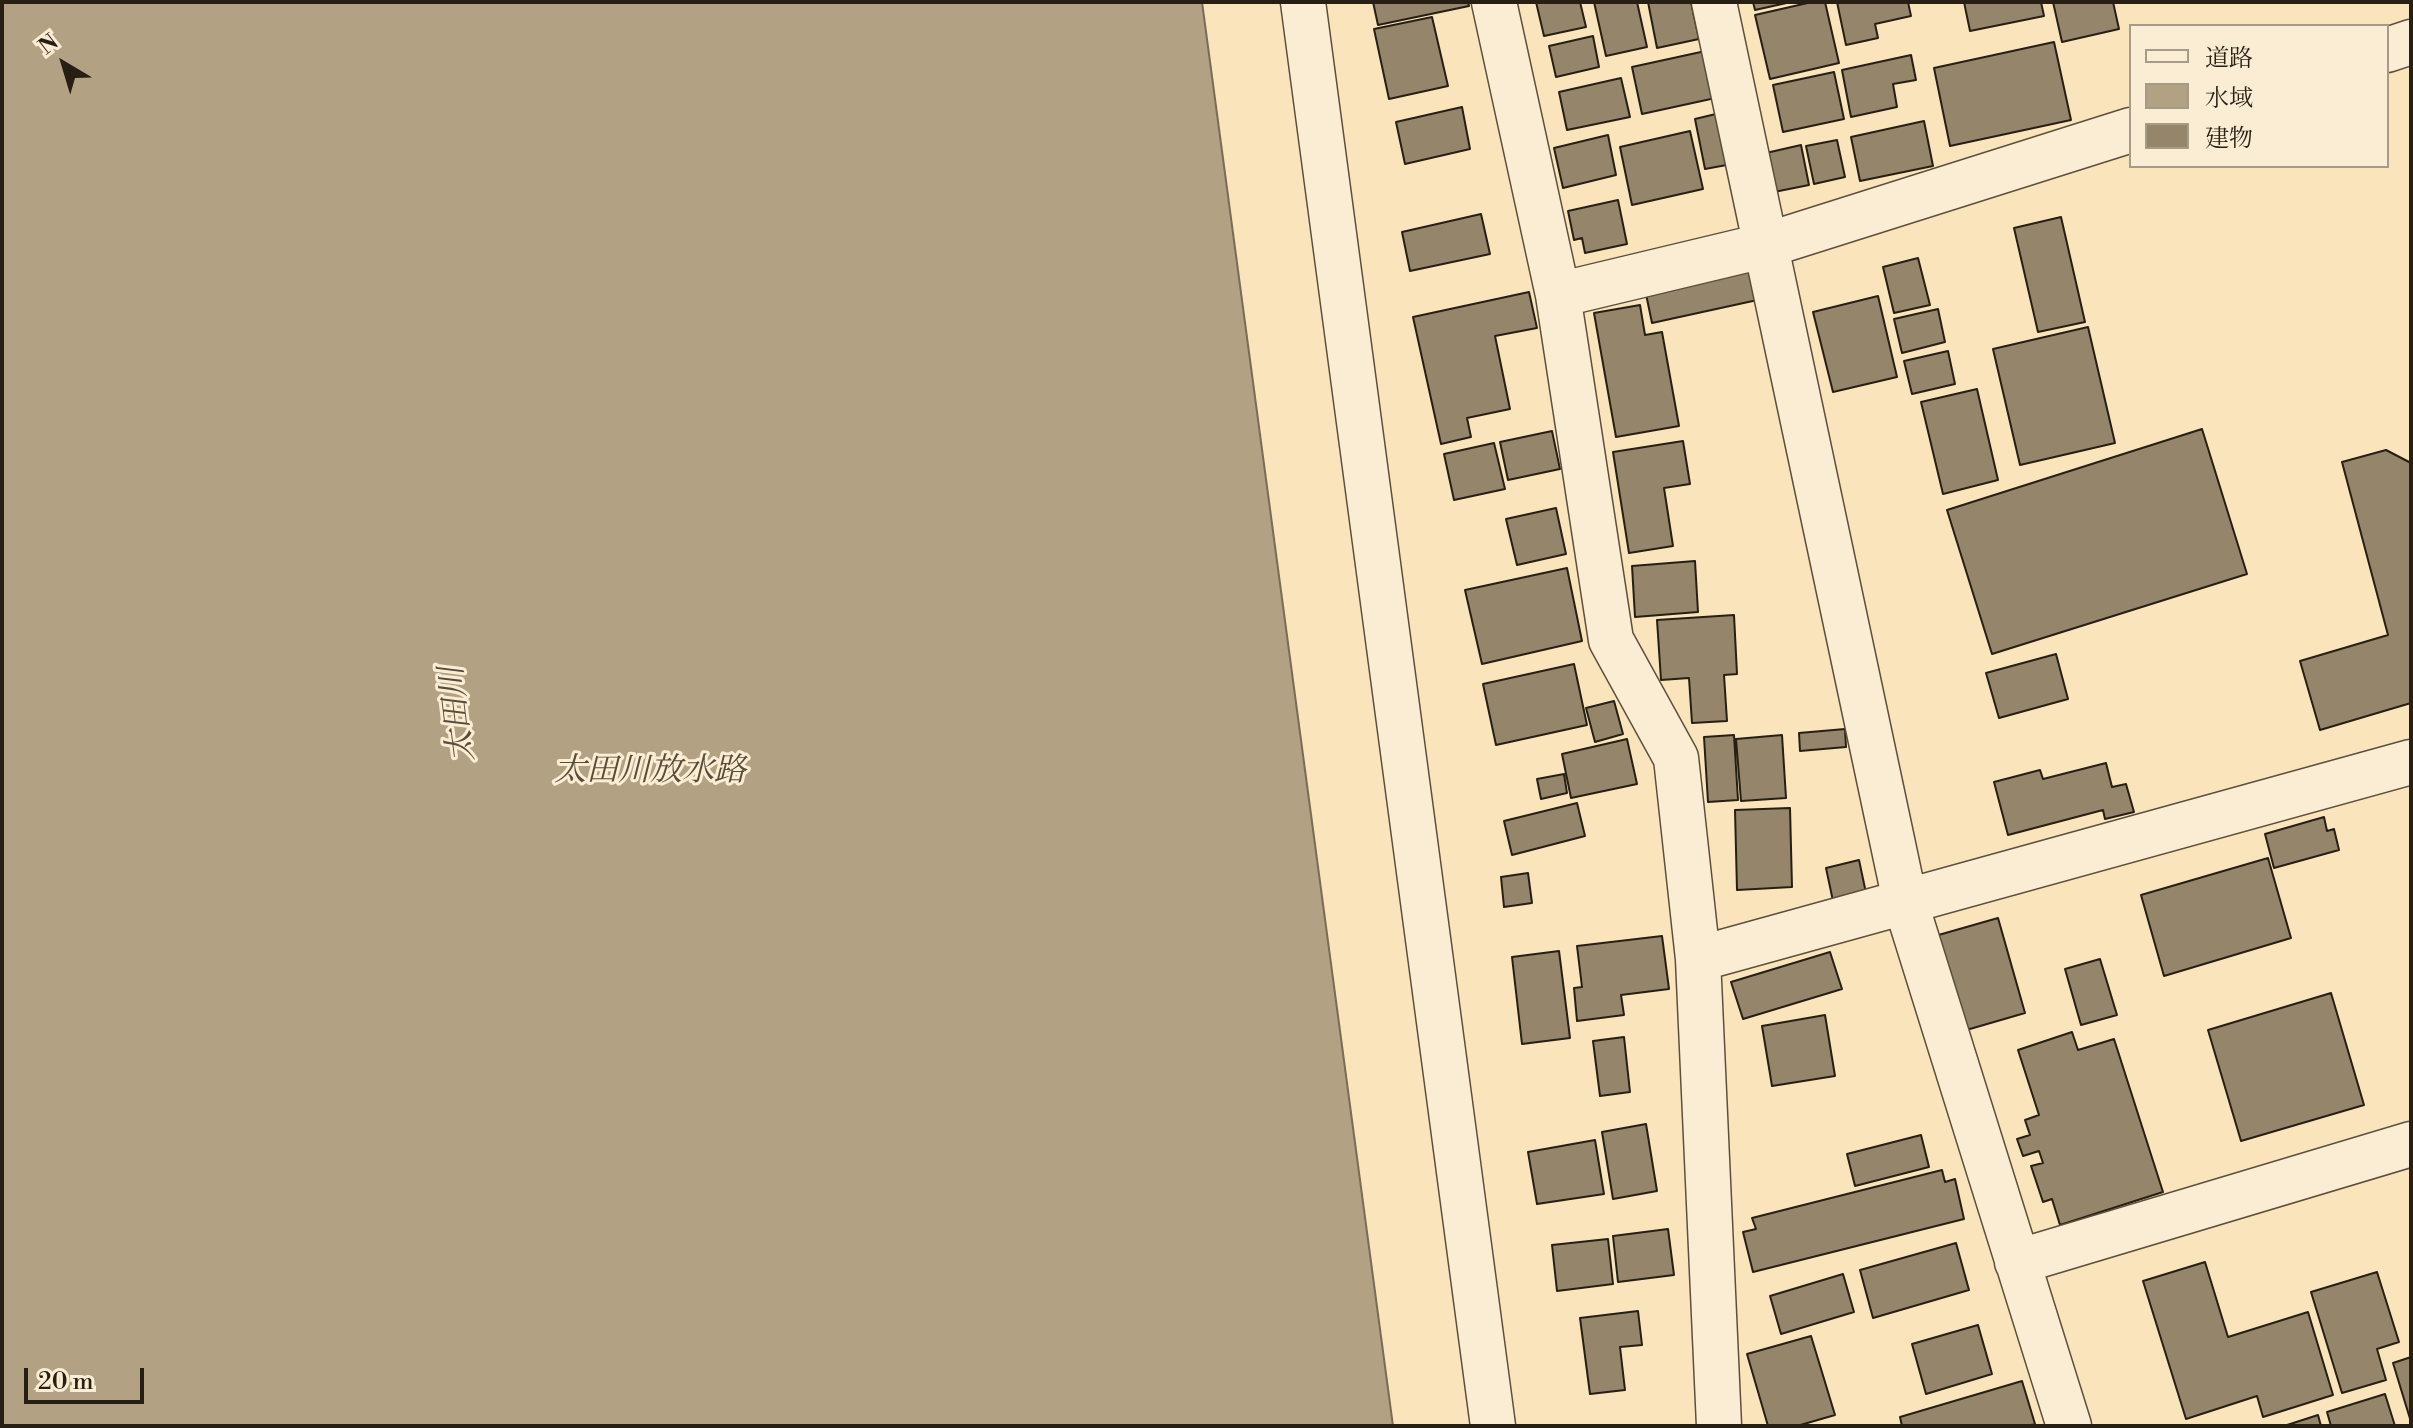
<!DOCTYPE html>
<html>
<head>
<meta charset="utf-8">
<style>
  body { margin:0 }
  #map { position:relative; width:2413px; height:1428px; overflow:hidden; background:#f9e4bc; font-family:"Libre Bodoni","Noto Serif JP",serif }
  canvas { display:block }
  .frame { position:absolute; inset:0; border:4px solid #271f13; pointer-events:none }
  .legend { position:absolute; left:2129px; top:24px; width:260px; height:144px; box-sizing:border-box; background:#fbedd3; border:2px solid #a69b86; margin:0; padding:10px 14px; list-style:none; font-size:24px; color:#271f13 }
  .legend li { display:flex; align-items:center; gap:16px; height:40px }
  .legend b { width:40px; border:2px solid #a69b86 }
  .north { position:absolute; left:24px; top:24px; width:80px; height:80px; -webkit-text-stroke:6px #fbedd3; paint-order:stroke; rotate:322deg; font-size:22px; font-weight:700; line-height:32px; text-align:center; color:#271f13 }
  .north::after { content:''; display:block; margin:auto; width:28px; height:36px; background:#271f13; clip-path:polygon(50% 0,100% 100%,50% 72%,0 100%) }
  .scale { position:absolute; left:24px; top:1368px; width:120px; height:36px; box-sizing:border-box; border:4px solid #271f13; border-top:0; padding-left:10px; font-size:24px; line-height:28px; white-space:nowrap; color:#271f13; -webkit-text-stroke:6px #fbedd3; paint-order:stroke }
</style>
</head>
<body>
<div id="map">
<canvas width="2413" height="1428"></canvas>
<div class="frame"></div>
<ul class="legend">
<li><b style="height:10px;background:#fbedd3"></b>道路</li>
<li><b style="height:22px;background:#b2a183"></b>水域</li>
<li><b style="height:22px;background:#94856b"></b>建物</li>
</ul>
<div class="north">N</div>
<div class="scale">20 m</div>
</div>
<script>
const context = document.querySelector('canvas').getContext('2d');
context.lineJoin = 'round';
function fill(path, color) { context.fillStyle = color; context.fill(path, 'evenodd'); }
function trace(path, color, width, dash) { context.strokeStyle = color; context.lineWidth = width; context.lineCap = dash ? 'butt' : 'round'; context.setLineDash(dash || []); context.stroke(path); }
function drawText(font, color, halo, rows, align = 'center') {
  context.font = font + ' "Libre Bodoni","Noto Serif JP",serif'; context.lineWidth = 6; context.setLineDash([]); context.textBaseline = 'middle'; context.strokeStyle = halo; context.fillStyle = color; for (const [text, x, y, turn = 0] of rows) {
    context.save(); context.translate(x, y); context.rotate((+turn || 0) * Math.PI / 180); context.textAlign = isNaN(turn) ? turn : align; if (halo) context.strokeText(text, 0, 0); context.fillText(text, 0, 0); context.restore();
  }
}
const water = new Path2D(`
  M2,2H1202L1393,1426H2Z`);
fill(water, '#b2a183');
trace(water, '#7a6d56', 2);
const building = new Path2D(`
  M1373,2H1468L1469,6L1378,25Z
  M1536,2H1580L1586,27L1544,36Z
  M1594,2H1637L1647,47L1606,56Z
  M1648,2H1691L1699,39L1657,48Z
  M1753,2H1791L1755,10Z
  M1812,2H1825L1839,63L1770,79L1755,15Z
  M1837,2H1908L1911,16L1875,24L1878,38L1846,45Z
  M1964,2H2041L2044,16L1970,31Z
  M2053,2H2113L2119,29L2062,42Z
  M1432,17L1448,86L1389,99L1374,29Z
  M1593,36L1599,67L1556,77L1549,46Z
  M2054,42L2071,120L1950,146L1934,68Z
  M1710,50L1720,97L1642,114L1632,67Z
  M1911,55L1916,80L1893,84L1897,107L1851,117L1842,70Z
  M1834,72L1844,119L1783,132L1773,85Z
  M1621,78L1630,117L1567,130L1559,92Z
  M1462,107L1470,149L1405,164L1396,122Z
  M1720,113L1732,164L1705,169L1695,119Z
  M1924,121L1933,166L1860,181L1851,137Z
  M1690,131L1703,189L1632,205L1620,147Z
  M1608,135L1616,175L1563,188L1554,148Z
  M1837,140L1845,177L1814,184L1806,146Z
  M1801,145L1809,185L1774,192L1766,153Z
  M1618,200L1627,244L1585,253L1582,238L1574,240L1568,211Z
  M1481,214L1490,254L1410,271L1402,232Z
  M2061,217L2085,322L2038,332L2014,228Z
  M1918,258L1930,305L1894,313L1883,267Z
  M1756,270L1762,299L1652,323L1646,294Z
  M1529,292L1537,328L1495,336L1510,409L1467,418L1471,437L1441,444L1413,317Z
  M1878,296L1897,377L1833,392L1813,312Z
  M1640,305L1645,335L1662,332L1679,426L1616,437L1594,313Z
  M1938,309L1945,342L1902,353L1894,319Z
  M2088,327L2115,443L2020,465L1993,349Z
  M1948,351L1955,384L1912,394L1904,361Z
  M1977,389L1998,480L1943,494L1921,402Z
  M2202,429L2247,574L1992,654L1947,510Z
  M1552,431L1560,469L1508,480L1500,442Z
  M1683,441L1690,484L1664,488L1673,546L1629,553L1613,452Z
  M1494,443L1505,489L1454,500L1444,454Z
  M2386,450L2411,463V703L2320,730L2300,661L2388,635L2342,462Z
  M1556,508L1566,554L1517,565L1506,519Z
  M1695,561L1698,612L1635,617L1632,566Z
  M1567,568L1582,641L1482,664L1465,590Z
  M1734,615L1737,674L1724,675L1727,721L1692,723L1689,678L1661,680L1657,620Z
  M2056,654L2068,699L1999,718L1986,673Z
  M1574,664L1587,725L1496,745L1483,684Z
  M1614,701L1623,734L1595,742L1586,708Z
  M1845,729L1846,747L1800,751L1799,733Z
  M1734,735L1738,800L1708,802L1704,737Z
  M1782,735L1786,798L1741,801L1736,739Z
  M1627,739L1637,784L1571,798L1562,754Z
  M2106,763L2112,787L2126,784L2134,812L2105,819L2103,810L2008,835L1994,782L2040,770L2043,779Z
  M1564,774L1567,793L1541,799L1537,779Z
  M1577,803L1585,836L1512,855L1504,821Z
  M1790,808L1792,887L1737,890L1735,810Z
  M2324,817L2327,831L2334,829L2339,850L2274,868L2265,834Z
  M2268,858L2291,938L2164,976L2141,895Z
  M1859,860L1866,893L1833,901L1826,868Z
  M1528,873L1532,903L1504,907L1501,877Z
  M1998,918L2025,1013L1963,1031L1935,936Z
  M1662,936L1669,989L1621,995L1624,1015L1577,1021L1574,988L1582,987L1577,946Z
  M1559,951L1570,1038L1522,1044L1512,957Z
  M1830,952L1842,989L1743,1019L1731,982Z
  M2100,959L2117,1015L2081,1025L2065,969Z
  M2331,993L2364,1105L2241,1141L2208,1030Z
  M1825,1015L1835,1076L1772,1086L1762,1026Z
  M2072,1032L2078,1050L2114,1039L2163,1192L2060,1225L2052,1199L2043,1202L2031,1166L2043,1163L2039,1151L2023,1156L2017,1139L2030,1135L2025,1120L2039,1115L2018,1050Z
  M1624,1037L1630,1092L1600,1096L1593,1041Z
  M1646,1124L1657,1191L1613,1199L1602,1132Z
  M1921,1135L1929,1167L1855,1186L1847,1154Z
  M1595,1140L1604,1194L1537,1204L1528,1152Z
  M1942,1170L1945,1182L1955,1179L1964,1219L1753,1272L1743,1232L1756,1229L1752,1218Z
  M1668,1229L1674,1275L1618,1282L1613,1236Z
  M1608,1239L1613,1284L1557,1291L1552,1245Z
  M1956,1243L1969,1290L1873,1318L1860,1270Z
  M2205,1262L2228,1337L2308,1312L2333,1395L2263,1417L2257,1396L2186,1419L2143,1281Z
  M2377,1272L2399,1342L2377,1349L2386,1380L2342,1393L2311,1292Z
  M1843,1274L1854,1312L1781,1334L1770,1296Z
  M1638,1311L1642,1345L1620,1347L1625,1390L1590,1394L1580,1318Z
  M1978,1325L1992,1374L1926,1394L1912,1344Z
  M1811,1336L1835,1415L1797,1426H1768L1747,1354Z
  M2411,1357V1422L2393,1363Z
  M2022,1381L2035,1424L2027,1426H1902L1900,1417Z
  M2385,1394L2395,1426H2331L2327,1412Z
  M2318,1415L2321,1426H2284Z`);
fill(building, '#94856b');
trace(building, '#271f13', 2);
const minor = new Path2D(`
  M1303,2L1493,1426
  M1494,2L1558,295L1611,640L1676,758L1698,959L1719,1426
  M1714,2L1905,901L2069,1426
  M2387,50L2411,42
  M1558,295L1767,245L2131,130
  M1698,959L2411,762
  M2017,1262L2411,1144`);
trace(minor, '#5c503d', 47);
trace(minor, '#fbedd3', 44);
drawText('italic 32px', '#584c3a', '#fbedd3', [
  ["太田川",459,714,-97],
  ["太田川放水路",650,772]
]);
</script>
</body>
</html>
